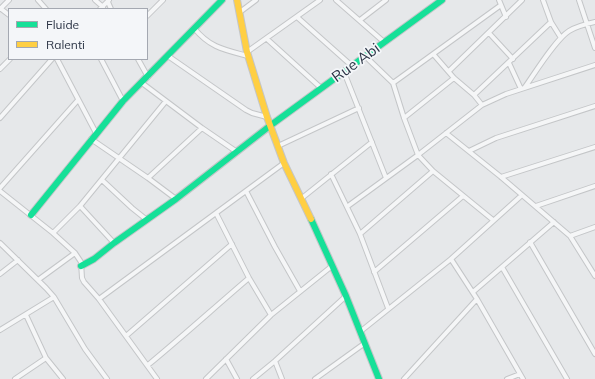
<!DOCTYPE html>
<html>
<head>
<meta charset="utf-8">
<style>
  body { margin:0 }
  #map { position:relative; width:595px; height:379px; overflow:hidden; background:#e6e8ea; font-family:Mulish,sans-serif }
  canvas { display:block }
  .legend { position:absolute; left:8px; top:8px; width:140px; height:52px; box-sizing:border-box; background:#f4f6f9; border:1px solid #a4a8b1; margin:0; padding:5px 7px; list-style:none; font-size:12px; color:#2b3445 }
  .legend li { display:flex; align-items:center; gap:8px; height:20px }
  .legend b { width:20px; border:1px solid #a4a8b1 }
</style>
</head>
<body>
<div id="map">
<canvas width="595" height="379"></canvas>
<ul class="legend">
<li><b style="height:5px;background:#16e098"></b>Fluide</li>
<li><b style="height:5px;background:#ffcf43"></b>Ralenti</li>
</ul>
</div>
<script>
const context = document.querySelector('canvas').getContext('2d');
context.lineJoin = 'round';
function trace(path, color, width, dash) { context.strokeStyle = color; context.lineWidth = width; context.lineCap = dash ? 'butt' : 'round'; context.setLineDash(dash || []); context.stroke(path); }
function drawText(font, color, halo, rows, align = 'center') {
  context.font = font + ' Mulish,sans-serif'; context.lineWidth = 3.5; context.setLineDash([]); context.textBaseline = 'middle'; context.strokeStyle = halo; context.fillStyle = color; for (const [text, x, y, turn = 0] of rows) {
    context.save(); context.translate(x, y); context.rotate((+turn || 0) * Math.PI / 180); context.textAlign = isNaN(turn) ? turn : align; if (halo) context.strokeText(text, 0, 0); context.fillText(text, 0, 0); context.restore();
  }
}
const street = new Path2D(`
  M38,0L46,9
  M95,0L103,7
  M336,0L384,42
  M499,0L506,17
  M543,0L551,22L561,38
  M579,0L595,48
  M108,2L111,9
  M0,8L9,15
  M0,9L9,0
  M100,9L109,0
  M240,12L256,0
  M147,16L163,0
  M297,17L352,66
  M360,20L386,0
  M194,28C210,48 225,50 248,56
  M489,33L513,59
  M267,39L321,88
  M247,52L320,0
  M434,55L454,78L474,95L482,105
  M168,56L246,110L252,113L267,117
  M365,56L393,83L404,118L418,155L433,171L493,220
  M57,59L96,133
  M101,59L123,101
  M138,59L148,77
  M509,63L521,89
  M0,69L10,59
  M449,71L522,0
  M344,72L386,178
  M142,83L202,128L237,152
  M393,83L501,5
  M525,87C535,73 555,40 569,31C577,26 586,24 595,22
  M474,95L551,22
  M0,118L52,59
  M404,118L454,78
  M446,133L501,177L570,236L595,276
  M91,139L148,178L176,199
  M278,146L359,108
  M469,151L496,138L595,106
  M331,174L360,234L388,308
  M501,177L595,147
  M148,178L202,128
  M102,180L132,208L147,220
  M0,188L78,100
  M0,191L53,233L75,253L81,262L82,278L84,282L99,299L157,379
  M246,191L275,247L300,291
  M302,198L372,142
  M80,206L114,243
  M348,206L418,155L482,105L506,94L595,65
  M536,206L595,186
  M216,213L249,278L271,315
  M53,233L80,206L166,101
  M360,234L433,171
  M570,236L595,227
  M530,242L595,354
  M0,243L46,288L54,297L85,349L107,379
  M451,259L477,299L523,379
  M502,267L567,379
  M374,272L463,196
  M0,274L18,260
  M38,280L75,253
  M473,292L554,222
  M99,299L284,163
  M26,315L46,358L63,379
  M0,330L54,297
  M361,331L451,259L522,195
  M126,336L232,244
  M226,359L237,379
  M275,361L282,379
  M148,365C182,337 215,307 249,278
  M15,379L46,358
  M206,379L271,315L332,266
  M253,379L275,361L346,296
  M315,379L365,343
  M404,379L477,299
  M507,379L520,374`);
const fast = new Path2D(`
  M31,215L123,101L222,0
  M311,219L346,296L379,379
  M81,266L94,259L114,243L176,199L271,125L442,0`);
const slow = new Path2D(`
  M237,0L247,52L267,117L284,163L311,219`);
trace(street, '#c4c6c8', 6);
trace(fast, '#c4c6c8', 8);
trace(slow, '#c4c6c8', 8);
trace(street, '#f5f6f7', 4);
trace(fast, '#16e098', 6);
trace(slow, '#ffcf43', 6);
drawText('15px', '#2b3445', '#f4f6f9', [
  ["Rue Abi",356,63,-36]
]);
</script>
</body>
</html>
